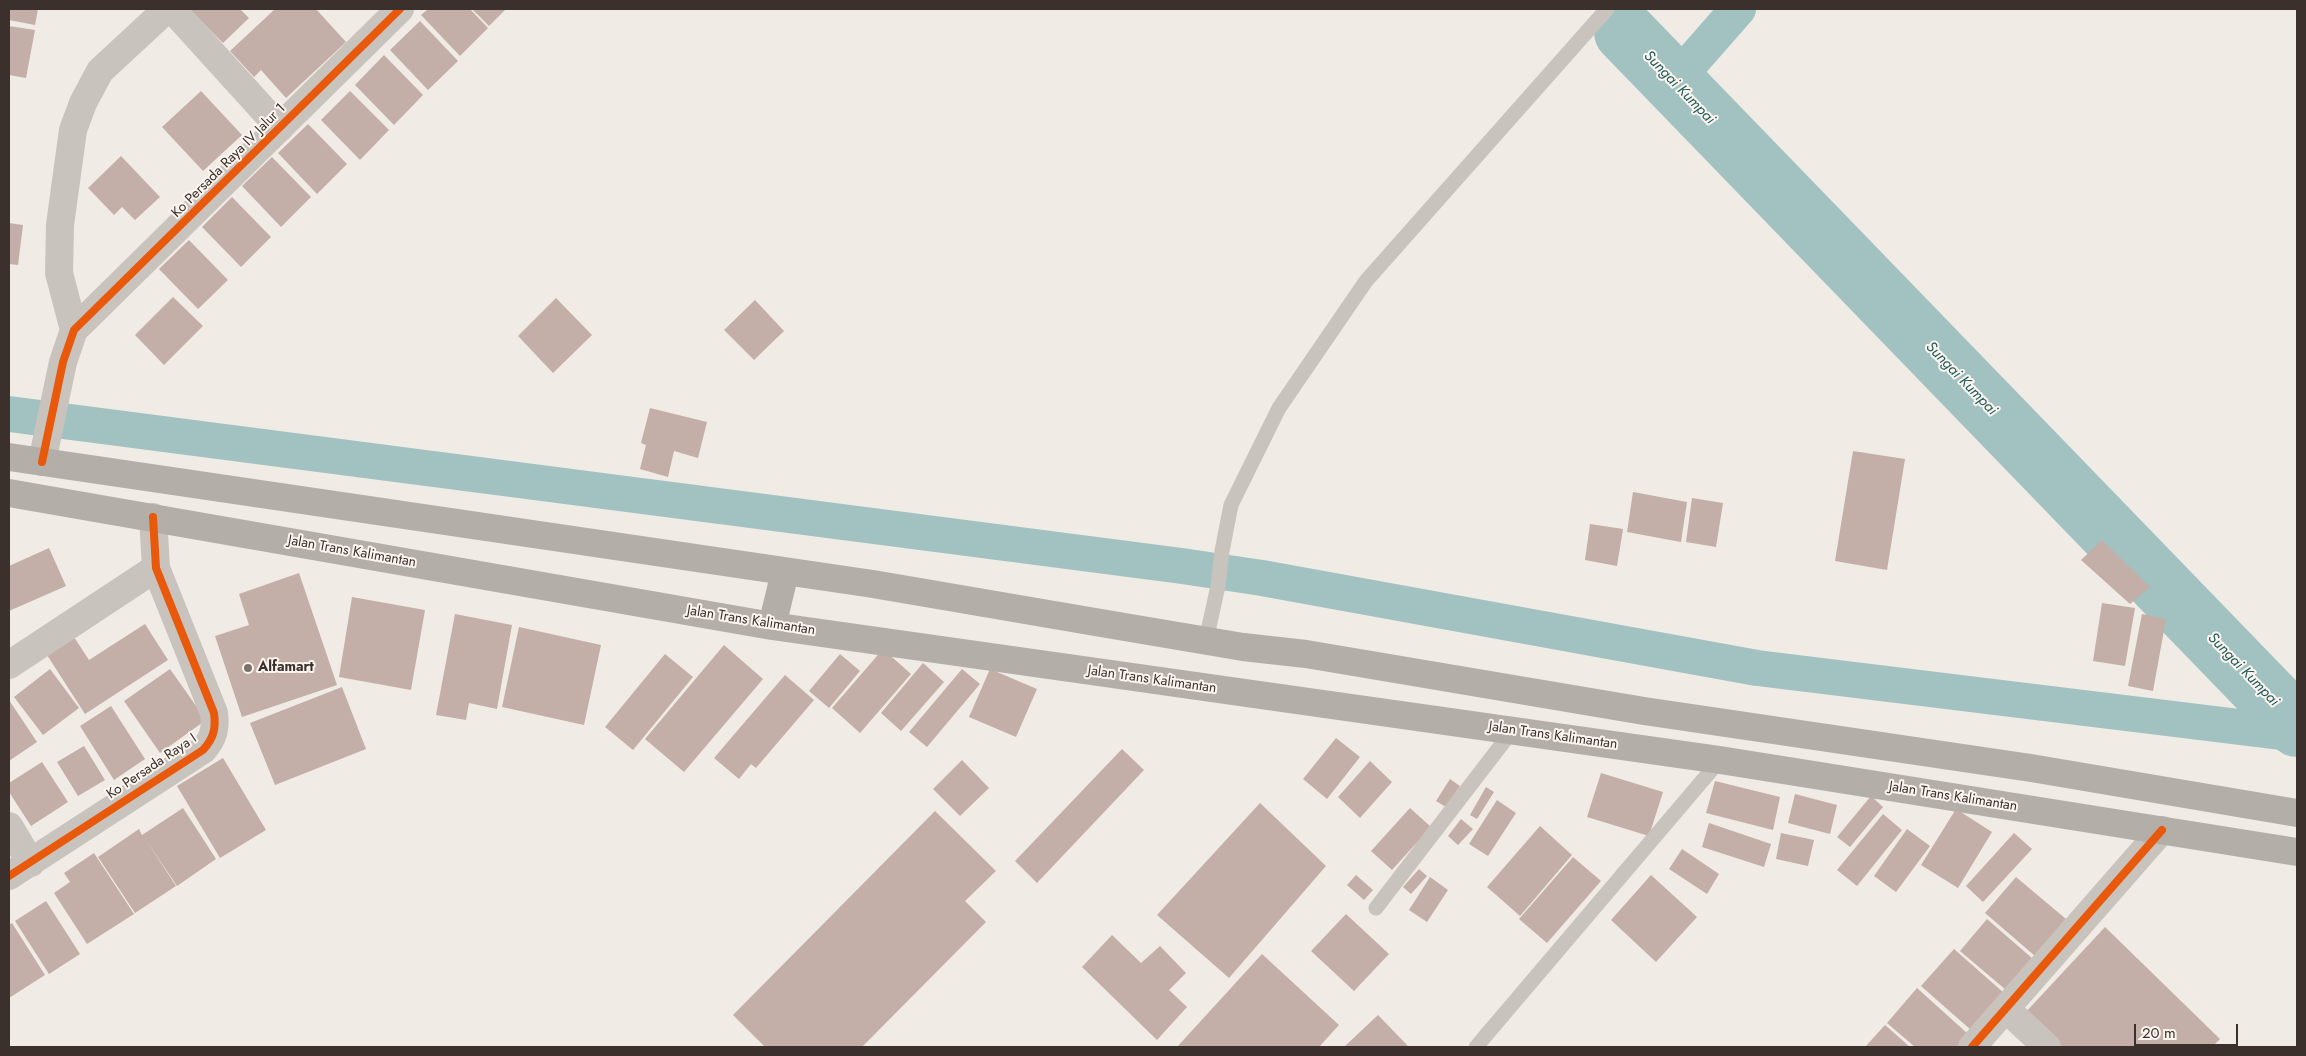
<!DOCTYPE html>
<html>
<head>
<meta charset="utf-8">
<style>
  body { margin:0 }
  #map { position:relative; width:2306px; height:1056px; overflow:hidden; background:#f0ebe5; font-family:Jost,sans-serif }
  canvas { display:block }
  .frame { position:absolute; inset:0; border:10px solid #3b302b; pointer-events:none }
  .scale { position:absolute; left:2134px; top:1024px; width:104px; height:22px; box-sizing:border-box; border:2px solid #3b302b; border-top:0; padding-left:6px; font-size:15px; line-height:18px; white-space:nowrap; color:#3b302b; -webkit-text-stroke:4px #fbf5ee; paint-order:stroke }
</style>
</head>
<body>
<div id="map">
<canvas width="2306" height="1056"></canvas>
<div class="frame"></div>
<div class="scale">20 m</div>
</div>
<script>
const context = document.querySelector('canvas').getContext('2d');
context.lineJoin = 'round';
function trace(path, color, width, dash) { context.strokeStyle = color; context.lineWidth = width; context.lineCap = dash ? 'butt' : 'round'; context.setLineDash(dash || []); context.stroke(path); }
function fill(path, color) { context.fillStyle = color; context.fill(path, 'evenodd'); }
function drawText(font, color, halo, rows, align = 'center') {
  context.font = font + ' Jost,sans-serif'; context.lineWidth = 4; context.setLineDash([]); context.textBaseline = 'middle'; context.strokeStyle = halo; context.fillStyle = color; for (const [text, x, y, turn = 0] of rows) {
    context.save(); context.translate(x, y); context.rotate((+turn || 0) * Math.PI / 180); context.textAlign = isNaN(turn) ? turn : align; if (halo) context.strokeText(text, 0, 0); context.fillText(text, 0, 0); context.restore();
  }
}
trace(new Path2D(`
  M1674,82L1738,9
  M9,414L1182,566L1262,578L1757,668L2297,734`), '#a1c2c1', 36);
trace(new Path2D(`
  M1625,32L2297,726`), '#a1c2c1', 62);
fill(new Path2D(`
  M9,9H38L35,25L9,20Z
  M189,9H240L249,18L223,43Z
  M275,9H316L346,42L286,98L261,70L254,77L230,51Z
  M428,9H470L488,28L460,56L421,15Z
  M472,9H506L489,26Z
  M420,21L458,61L428,90L390,50Z
  M9,26L35,30L26,78L9,75Z
  M384,55L423,95L394,125L355,85Z
  M201,91L242,135L203,171L162,127Z
  M350,91L389,130L360,160L321,120Z
  M308,124L347,164L317,194L278,153Z
  M121,156L160,197L135,220L122,207L114,215L88,188Z
  M272,157L311,197L281,227L242,186Z
  M232,197L271,237L241,267L202,227Z
  M9,223L23,225L18,265L9,264Z
  M189,240L228,280L198,309L159,269Z
  M173,297L203,326L164,365L135,335Z
  M556,298L592,335L553,373L518,336Z
  M755,300L784,331L754,360L724,330Z
  M650,408L707,422L698,458L674,451L668,477L640,469L646,445L641,443Z
  M1853,451L1905,459L1887,570L1835,561Z
  M1633,492L1687,502L1681,542L1627,532Z
  M1692,498L1723,503L1716,547L1686,542Z
  M1590,524L1623,529L1617,566L1585,560Z
  M2102,540L2150,587L2130,604L2081,560Z
  M49,548L66,586L9,611V566Z
  M299,573L337,685L242,717L215,636L249,625L239,594Z
  M352,597L425,610L411,690L339,677Z
  M2102,603L2135,608L2125,666L2093,661Z
  M455,614L512,625L497,709L469,703L466,720L436,715Z
  M2142,614L2166,619L2153,691L2128,686Z
  M145,624L168,660L85,714L47,655L74,637L89,660Z
  M519,627L601,645L584,725L502,707Z
  M724,645L763,679L684,772L645,739Z
  M883,649L911,674L860,733L832,708Z
  M665,654L693,677L633,750L605,727Z
  M840,654L860,671L829,708L809,691Z
  M923,663L944,682L901,731L881,713Z
  M50,669L79,708L43,735L14,697Z
  M170,669L206,720L160,753L124,701Z
  M962,669L980,684L927,747L909,732Z
  M990,669L1037,689L1016,737L969,717Z
  M785,675L814,700L756,768L751,764L739,779L714,758Z
  M342,687L366,749L275,785L250,723Z
  M9,700L37,742L9,761Z
  M111,706L145,759L114,780L80,726Z
  M1336,738L1360,757L1327,799L1303,779Z
  M84,746L105,780L78,796L57,762Z
  M1122,749L1144,770L1037,883L1015,861Z
  M223,758L266,830L220,858L177,786Z
  M962,760L989,788L960,816L933,789Z
  M1370,761L1392,782L1360,818L1338,797Z
  M42,762L68,802L31,826L9,792V783Z
  M1601,773L1663,792L1649,836L1587,817Z
  M1450,779L1460,786L1446,807L1436,801Z
  M1715,781L1780,797L1773,830L1706,813Z
  M1486,787L1494,792L1477,819L1470,815Z
  M1795,794L1837,805L1830,834L1788,823Z
  M1871,796L1883,807L1850,847L1837,837Z
  M1497,800L1516,813L1488,856L1469,844Z
  M1260,803L1326,866L1229,978L1157,915Z
  M183,808L216,859L177,886L146,840L176,886L135,913L98,857L139,829L142,835Z
  M1410,808L1431,827L1392,870L1371,851Z
  M1956,809L1992,832L1958,888L1921,865Z
  M935,811L996,871L965,901L986,922L862,1047H765L733,1015Z
  M1883,814L1902,830L1857,886L1837,870Z
  M1461,819L1473,829L1458,845L1448,836Z
  M1709,823L1771,844L1764,867L1702,847Z
  M1540,826L1572,855L1520,916L1487,887Z
  M1907,829L1930,846L1896,892L1874,876Z
  M1781,833L1814,840L1808,866L1776,859Z
  M2014,833L2032,849L1983,902L1966,886Z
  M1682,849L1719,874L1707,894L1669,869Z
  M94,853L134,914L87,944L54,893L70,882L64,873Z
  M1573,857L1601,881L1547,943L1519,919Z
  M1419,869L1427,876L1411,894L1403,887Z
  M1356,875L1373,890L1364,900L1347,885Z
  M1651,875L1697,917L1656,962L1611,920Z
  M1430,877L1448,890L1427,922L1409,910Z
  M2016,877L2066,919L2035,956L1985,913Z
  M46,901L80,954L49,974L15,921Z
  M1346,914L1389,954L1354,991L1311,951Z
  M1987,919L2033,959L2006,990L1960,951Z
  M12,923L45,975L9,998V925Z
  M2105,927L2220,1039L2212,1047H2059L2024,1014Z
  M1112,935L1141,963L1160,946L1186,973L1169,990L1187,1007L1157,1040L1082,967Z
  M1954,949L2004,993L1971,1030L1921,986Z
  M1262,954L1339,1025L1319,1047H1177Z
  M1917,988L1968,1034L1957,1047H1915L1887,1023Z
  M1378,1015L1409,1047H1344Z
  M1885,1025L1910,1047H1865Z`), '#c3afa7');
trace(new Path2D(`
  M1206,640L1218,586L1222,551L1231,505L1279,408L1366,281L1607,9
  M1376,908L1512,731
  M1476,1047L1720,760`), '#c9c3be', 15);
trace(new Path2D(`
  M172,9L280,128
  M74,330L59,273L60,225L73,130L83,103L100,71L167,9
  M42,462L63,362L74,330L400,9
  M9,665L156,568
  M9,826L31,863
  M9,876L203,750C214,738 216,728 214,713L156,568L153,517
  M2006,1009L2047,1047
  M1972,1047L2162,830`), '#c9c3be', 28);
trace(new Path2D(`
  M9,457L873,584L1101,623L1243,647L1306,654L1644,711L2031,768L2297,813
  M9,493L772,626L1720,760L2297,852
  M772,626L785,572`), '#b4aea8', 28);
trace(new Path2D(`
  M42,462L63,362L74,330L400,9
  M9,876L203,750C214,738 216,728 214,713L156,568L153,517
  M1972,1047L2162,830`), '#e8590c', 8);
for (const [x, y, r, color] of [
  [248,668,5,"#7a716c"]
]) { const dot = new Path2D(); dot.arc(x, y, r, 0, 2 * Math.PI); context.fillStyle = color; context.fill(dot); trace(dot, '#fbf5ee', 2); }
drawText('14px', '#3b302b', '#fbf5ee', [
  ["Ko Persada Raya IV Jalur 1",229,161,-45],
  ["Jalan Trans Kalimantan",352,552,10],
  ["Jalan Trans Kalimantan",751,621,9],
  ["Jalan Trans Kalimantan",1152,680,8],
  ["Jalan Trans Kalimantan",1553,736,8],
  ["Ko Persada Raya I",152,767,-34],
  ["Jalan Trans Kalimantan",1953,797,9]
]);
drawText('bold 14px', '#3b302b', '#fbf5ee', [
  ["Alfamart",258,668]
], 'left');
drawText('italic 15px', '#1f5a5e', '#fbf5ee', [
  ["Sungai Kumpai",1679,88,46],
  ["Sungai Kumpai",1961,379,46],
  ["Sungai Kumpai",2243,670,46]
]);
</script>
</body>
</html>
